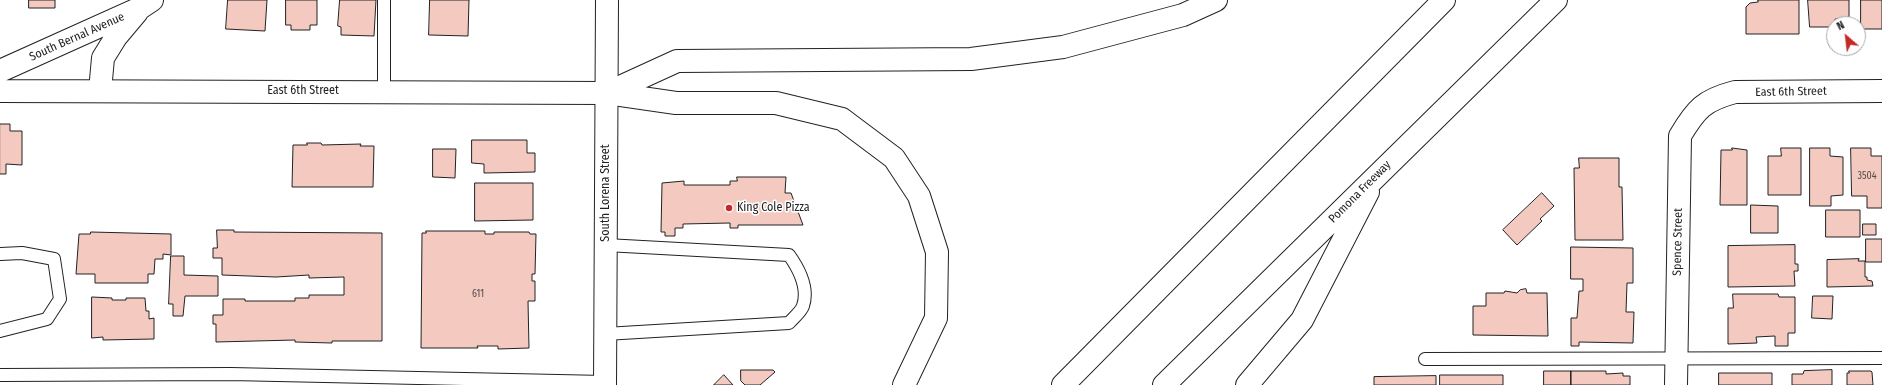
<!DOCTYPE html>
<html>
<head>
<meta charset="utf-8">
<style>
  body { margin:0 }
  #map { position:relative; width:1882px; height:385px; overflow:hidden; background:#fff; font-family:"Fira Sans Condensed",sans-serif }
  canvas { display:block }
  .north { position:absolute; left:1826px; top:16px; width:40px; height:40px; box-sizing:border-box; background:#fff; border:1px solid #a7a7a7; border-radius:50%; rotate:332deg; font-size:11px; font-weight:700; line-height:16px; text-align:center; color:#222 }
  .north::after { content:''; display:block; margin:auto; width:14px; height:18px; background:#c62828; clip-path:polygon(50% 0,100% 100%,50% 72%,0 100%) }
</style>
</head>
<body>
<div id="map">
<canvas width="1882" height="385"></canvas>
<div class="north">N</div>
</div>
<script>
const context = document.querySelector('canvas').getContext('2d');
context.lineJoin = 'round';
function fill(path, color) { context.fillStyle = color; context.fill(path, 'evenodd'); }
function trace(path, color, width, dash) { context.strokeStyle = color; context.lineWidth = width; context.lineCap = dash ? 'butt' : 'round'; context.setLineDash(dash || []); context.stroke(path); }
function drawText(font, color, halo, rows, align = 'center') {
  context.font = font + ' "Fira Sans Condensed",sans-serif'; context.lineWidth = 3; context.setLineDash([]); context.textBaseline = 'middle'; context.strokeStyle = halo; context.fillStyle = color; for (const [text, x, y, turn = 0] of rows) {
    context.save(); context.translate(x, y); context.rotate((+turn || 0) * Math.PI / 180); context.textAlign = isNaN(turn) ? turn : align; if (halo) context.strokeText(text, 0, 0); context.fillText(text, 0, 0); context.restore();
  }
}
const building = new Path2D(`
  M29,0H55V8H29Z
  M228,0H267L265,31L226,29Z
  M286,0H317V25H310V30H291V25H286Z
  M340,0H376L374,36L341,35V27L338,26Z
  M430,0H469L468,36L429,35Z
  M1758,0H1799V34H1746V7L1750,3L1758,2Z
  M1808,0H1849V19H1835L1834,27H1810Z
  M1861,0H1882V29H1861Z
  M0,124H10V131H22V165L6,164V174H0Z
  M472,140H527V153H535V172L484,173V164L472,163Z
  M307,143H321L322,145L361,144L360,146H374L373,187H292L293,145H307Z
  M1732,148L1747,150V205H1720L1721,150H1732Z
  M1781,148H1801V195H1768V156H1781Z
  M1810,148H1830V156L1843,157V195L1831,196V206H1810Z
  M1851,148H1871V156H1882V208H1867V196H1852Z
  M433,149H456L455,178L433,177Z
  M1579,158H1619V187H1622L1623,240H1575L1574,168H1579Z
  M737,177H786L785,193H791L803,225H738V228H730V223L683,224V228H675V236H665V232H661L662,183L684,181V185H730V181H737Z
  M475,183H533V220L475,221Z
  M1542,193L1554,206L1540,219L1542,221L1517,245L1503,230Z
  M1751,205L1778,206V233H1751Z
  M1826,210H1860V237H1826Z
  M1863,224H1876V235H1863Z
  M217,230H234V232L382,233V341H332V343L295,342V340L216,342V324H213V315H223V299H245V301H295V298H309V295H344V277L309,278V275L276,277L222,275V258H213V248H217Z
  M426,231H485V234H494V232H529L530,234H536L535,274H532V281H535V301H528L529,348L498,349V346H477L478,348H421L422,233H426Z
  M91,232L171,234V255L163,254V259H155L154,274H148V283H95V274H76L79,234H90Z
  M1866,239H1882V262H1866Z
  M1795,245V264H1798V271H1794L1795,286L1728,287V246Z
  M1571,247L1633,248V283H1627L1626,312H1634L1633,343L1579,342V346H1571V318H1577L1579,291H1583V279H1571Z
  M171,256H184V275L218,276V296H185L183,316H173V304H169Z
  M1859,259L1858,261H1865V277H1867V280L1872,281L1873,286L1827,287V260Z
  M1526,289L1527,293H1547L1548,336L1473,335V306H1486V293H1504L1505,291L1517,293L1520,290Z
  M1733,294H1778L1779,297H1795V333H1788V346H1775V336L1756,337L1757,343L1728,344V308H1733Z
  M1813,296H1833L1832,319L1812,318Z
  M92,297L112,298V300H126V298H145L146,311H149V319L154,318V339L103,340V337L92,338Z
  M741,370H773L775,372L760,385H745L741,381Z
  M1832,370V385H1792V374H1803L1804,371Z
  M1544,371H1571V385H1544Z
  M1571,371H1606V374L1623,373V376H1630V385H1571Z
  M1849,371H1871L1872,372L1873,385H1847V373H1849Z
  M1719,373H1772V385H1719Z
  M724,375L733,385H714Z
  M1440,375H1503V385H1440Z
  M1436,376V385H1374V377Z`);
fill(building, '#f3c9c0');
trace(building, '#222', 1);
const service = new Path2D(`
  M384,0V92
  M0,254L22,253L54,259L60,299L47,319L0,331
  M605,334L789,323C793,318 801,312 803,306C809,288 799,269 789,255L606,245
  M1425,359L1882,358
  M0,375L231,374L605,382`);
const minor = new Path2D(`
  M0,71L140,8L152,0
  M0,91L607,93
  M100,91L103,58L116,37L137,12
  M1676,385L1680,136C1696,109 1704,100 1735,92L1882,91`);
const secondary = new Path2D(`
  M605,385L607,0`);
const motorway = new Path2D(`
  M607,93L677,61L971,59L1063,47L1183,15L1216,0
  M607,93L676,103H776L842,119L894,158L919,196L937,252L936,318L904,385
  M1063,385L1444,0
  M1164,385L1556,0
  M1247,385L1302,320L1368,192`);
trace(service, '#222', 14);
trace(minor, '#222', 24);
trace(secondary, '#222', 24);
trace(motorway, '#222', 24);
trace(service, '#fff', 12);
trace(minor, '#fff', 22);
trace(secondary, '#fff', 22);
trace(motorway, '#fff', 22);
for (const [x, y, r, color] of [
  [729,208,4,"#c62828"]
]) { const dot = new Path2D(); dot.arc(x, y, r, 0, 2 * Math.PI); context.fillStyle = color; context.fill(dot); trace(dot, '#fff', 1.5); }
drawText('10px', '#564c4a', null, [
  ["3504",1867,176],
  ["611",478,294]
]);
drawText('12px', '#222', '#fff', [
  ["South Bernal Avenue",77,37,-24],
  ["East 6th Street",303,91],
  ["East 6th Street",1791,92,-1],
  ["Pomona Freeway",1360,192,-45],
  ["South Lorena Street",606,193,-90],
  ["Spence Street",1678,242,-89]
]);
drawText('12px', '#222', '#fff', [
  ["King Cole Pizza",737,208]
], 'left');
</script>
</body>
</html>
